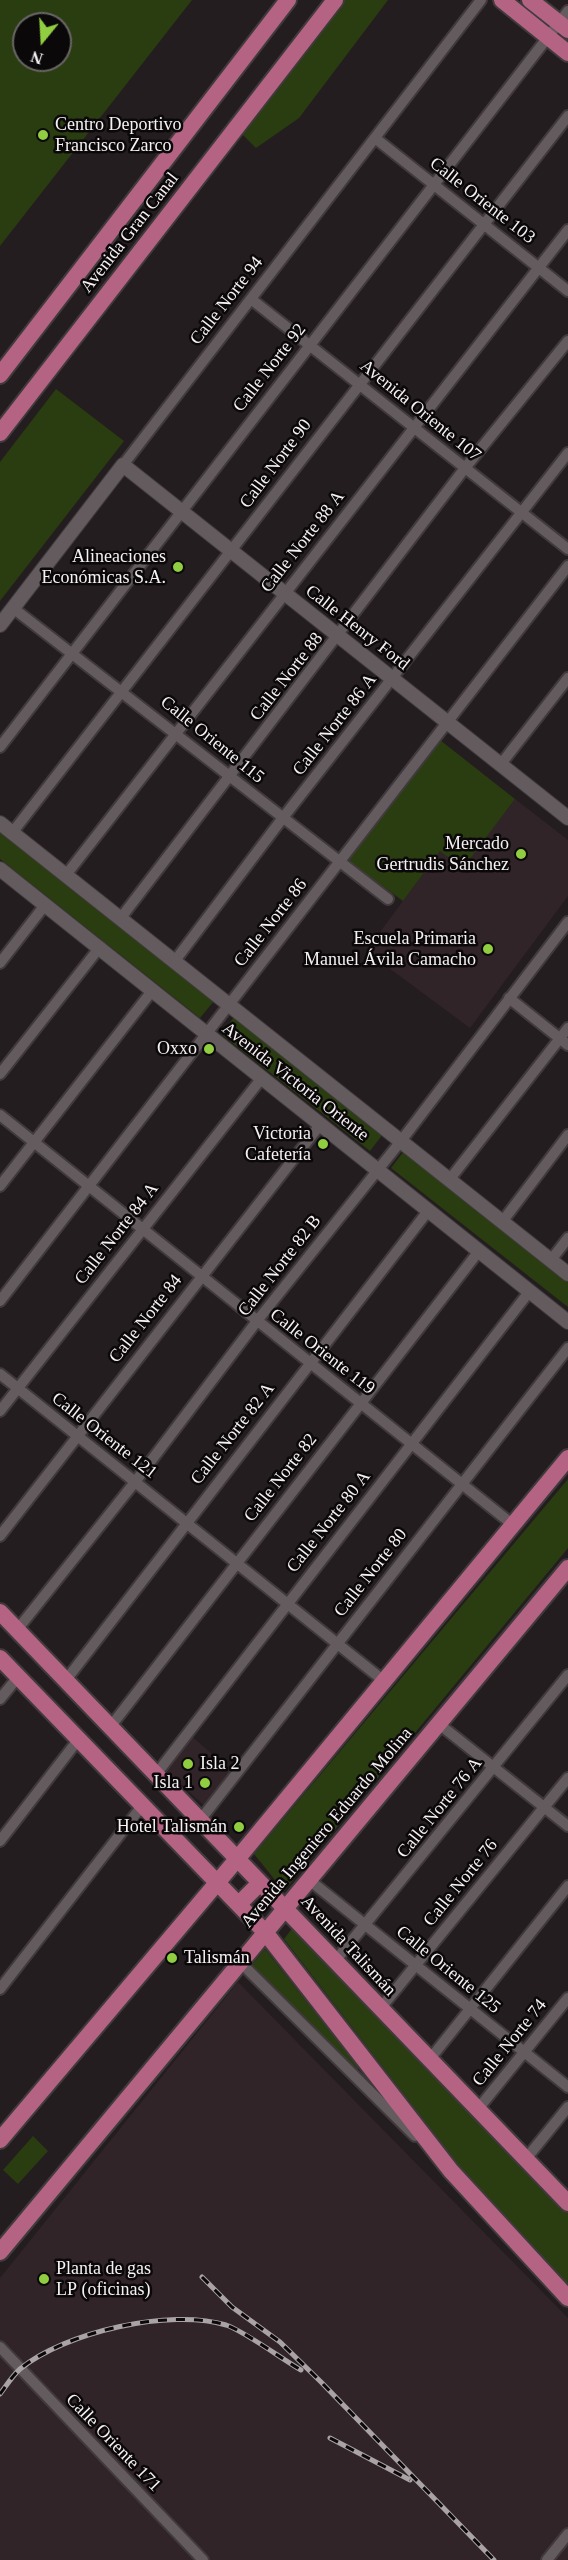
<!DOCTYPE html>
<html>
<head>
<meta charset="utf-8">
<style>
  body { margin:0 }
  #map { position:relative; width:568px; height:2560px; overflow:hidden; background:#241d1f; font-family:Georgia,serif }
  canvas { display:block }
  .north { position:absolute; left:12px; top:12px; width:60px; height:60px; box-sizing:border-box; background:#0b0809; border:2px solid #696566; border-radius:50%; rotate:198deg; font-size:16px; font-weight:700; line-height:24px; text-align:center; color:#f6f1f2 }
  .north::after { content:''; display:block; margin:auto; width:21px; height:27px; background:#91cd40; clip-path:polygon(50% 0,100% 100%,50% 72%,0 100%) }
</style>
</head>
<body>
<div id="map">
<canvas width="568" height="2560"></canvas>
<div class="north">N</div>
</div>
<script>
const context = document.querySelector('canvas').getContext('2d');
context.lineJoin = 'round';
function fill(path, color) { context.fillStyle = color; context.fill(path, 'evenodd'); }
function trace(path, color, width, dash) { context.strokeStyle = color; context.lineWidth = width; context.lineCap = dash ? 'butt' : 'round'; context.setLineDash(dash || []); context.stroke(path); }
function drawText(font, color, halo, rows, align = 'center') {
  context.font = font + ' Georgia,serif'; context.lineWidth = 5; context.setLineDash([]); context.textBaseline = 'middle'; context.strokeStyle = halo; context.fillStyle = color; for (const [text, x, y, turn = 0] of rows) {
    context.save(); context.translate(x, y); context.rotate((+turn || 0) * Math.PI / 180); context.textAlign = isNaN(turn) ? turn : align; if (halo) context.strokeText(text, 0, 0); context.fillText(text, 0, 0); context.restore();
  }
}
fill(new Path2D(`
  M515,799L568,840V896L470,1028L366,951L440,851L463,867Z
  M190,1735L234,1773L207,1808L164,1769Z
  M238,1982L568,2318V2560H0V2278Z`), '#312428');
fill(new Path2D(`
  M0,0H192L0,246ZM24,24H60V60H24Z
  M343,0H388L299,118L256,148L240,132Z
  M56,389L124,441L0,601V462Z
  M440,740L515,799L463,868L440,851L403,901L348,861Z
  M0,831L214,1001L200,1018L0,859Z
  M234,1017L383,1134L370,1151L221,1034Z
  M404,1151L568,1280V1307L391,1168Z
  M568,1479V1548L284,1891L254,1854Z
  M294,1926L386,2027L568,2212V2286L470,2180L284,1939Z
  M265,1949L358,2067L359,2077L250,1967Z
  M33,2136L48,2151L18,2184L3,2170Z`), '#293d10');
const minor = new Path2D(`
  M375,138L568,291
  M251,299L568,549
  M123,465L481,0
  M13,608L388,899
  M0,747L568,11
  M501,764L568,678
  M12,833L568,116
  M66,875L568,230
  M120,919L465,468L568,341
  M174,962L282,819L568,453
  M0,963L45,905
  M509,998L568,1045
  M0,1074L100,947
  M0,1115L512,1524
  M450,1179L568,1028
  M0,1186L152,991
  M502,1222L568,1135
  M551,1260L568,1238
  M0,1301L568,566
  M0,1374L384,1681
  M0,1411L261,1079
  M0,1536L320,1125
  M17,1630L135,1482L257,1321L401,1141L568,922
  M66,1680L428,1211
  M0,1699L18,1677
  M439,1724L568,1826
  M111,1726L479,1251
  M157,1773L529,1292
  M201,1819L568,1348
  M0,1841L78,1740
  M308,1879L568,2087
  M336,1960L568,1675
  M241,1963L415,2136
  M0,1989L142,1806
  M380,2009L568,1778
  M430,2059L568,1886
  M478,2109L568,1998
  M525,2160L568,2107
  M0,2347L203,2560
  M547,2560L568,2534`);
const tertiary = new Path2D(`
  M0,625L123,465L568,818
  M0,823L568,1274
  M0,869L568,1322`);
const primary = new Path2D(`
  M502,0L568,53
  M530,0L568,30
  M0,375L288,0
  M0,433L335,0
  M0,1612L568,2203
  M0,1658L265,1932L451,2171L568,2298
  M239,1904L260,1883
  M0,2140L238,1858L568,1458
  M0,2252L568,1568`);
trace(minor, '#403a3c', 14);
trace(tertiary, '#403a3c', 16);
trace(primary, '#403a3c', 20);
trace(minor, '#635b5e', 10);
trace(tertiary, '#635b5e', 14);
trace(primary, '#b46383', 16);
const rail = new Path2D(`
  M202,2277L232,2307L280,2342L321,2382L494,2560
  M0,2394C6,2386 13,2375 20,2369C65,2332 170,2308 226,2325C244,2331 282,2359 301,2370
  M330,2438L410,2480`);
trace(rail, '#a9a3a5', 5);
trace(rail, '#0b0809', 3, [9]);
for (const [x, y, r, color] of [
  [43,135,6,"#91cd40"],
  [178,567,6,"#91cd40"],
  [521,854,6,"#91cd40"],
  [488,949,6,"#91cd40"],
  [209,1049,6,"#91cd40"],
  [323,1144,6,"#91cd40"],
  [188,1764,6,"#91cd40"],
  [205,1783,6,"#91cd40"],
  [239,1827,6,"#91cd40"],
  [172,1958,6,"#91cd40"],
  [44,2279,6,"#91cd40"]
]) { const dot = new Path2D(); dot.arc(x, y, r, 0, 2 * Math.PI); context.fillStyle = color; context.fill(dot); trace(dot, '#0b0809', 2); }
drawText('18px', '#f6f1f2', '#0b0809', [
  ["Centro Deportivo",55,125,"left"],
  ["Francisco Zarco",55,146,"left"],
  ["Alineaciones",166,557],
  ["Económicas S.A.",166,578],
  ["Mercado",509,844],
  ["Gertrudis Sánchez",509,865],
  ["Escuela Primaria",476,939],
  ["Manuel Ávila Camacho",476,960],
  ["Oxxo",197,1049],
  ["Victoria",311,1134],
  ["Cafetería",311,1155],
  ["Isla 2",200,1764,"left"],
  ["Isla 1",193,1783],
  ["Hotel Talismán",227,1827],
  ["Talismán",184,1958,"left"],
  ["Planta de gas",56,2269,"left"],
  ["LP (oficinas)",56,2290,"left"]
], 'right');
drawText('18px', '#f6f1f2', '#0b0809', [
  ["Calle Oriente 103",482,201,38],
  ["Avenida Gran Canal",130,233,-52],
  ["Calle Norte 94",227,301,-52],
  ["Calle Norte 92",270,368,-52],
  ["Avenida Oriente 107",420,411,39],
  ["Calle Norte 90",276,464,-53],
  ["Calle Norte 88 A",303,542,-52],
  ["Calle Henry Ford",357,628,38],
  ["Calle Norte 88",287,677,-52],
  ["Calle Norte 86 A",335,725,-52],
  ["Calle Oriente 115",212,740,39],
  ["Calle Norte 86",271,923,-52],
  ["Avenida Victoria Oriente",295,1082,38],
  ["Calle Norte 84 A",117,1234,-52],
  ["Calle Norte 82 B",280,1266,-52],
  ["Calle Norte 84",146,1319,-52],
  ["Calle Oriente 119",322,1352,38],
  ["Calle Norte 82 A",233,1434,-52],
  ["Calle Oriente 121",104,1436,38],
  ["Calle Norte 82",281,1478,-52],
  ["Calle Norte 80 A",329,1522,-52],
  ["Calle Norte 80",371,1573,-52],
  ["Calle Norte 76 A",440,1808,-51],
  ["Avenida Ingeniero Eduardo Molina",327,1828,-50],
  ["Calle Norte 76",461,1883,-51],
  ["Avenida Talismán",348,1946,47],
  ["Calle Oriente 125",448,1970,39],
  ["Calle Norte 74",510,2043,-51],
  ["Calle Oriente 171",113,2443,46]
]);
</script>
</body>
</html>
